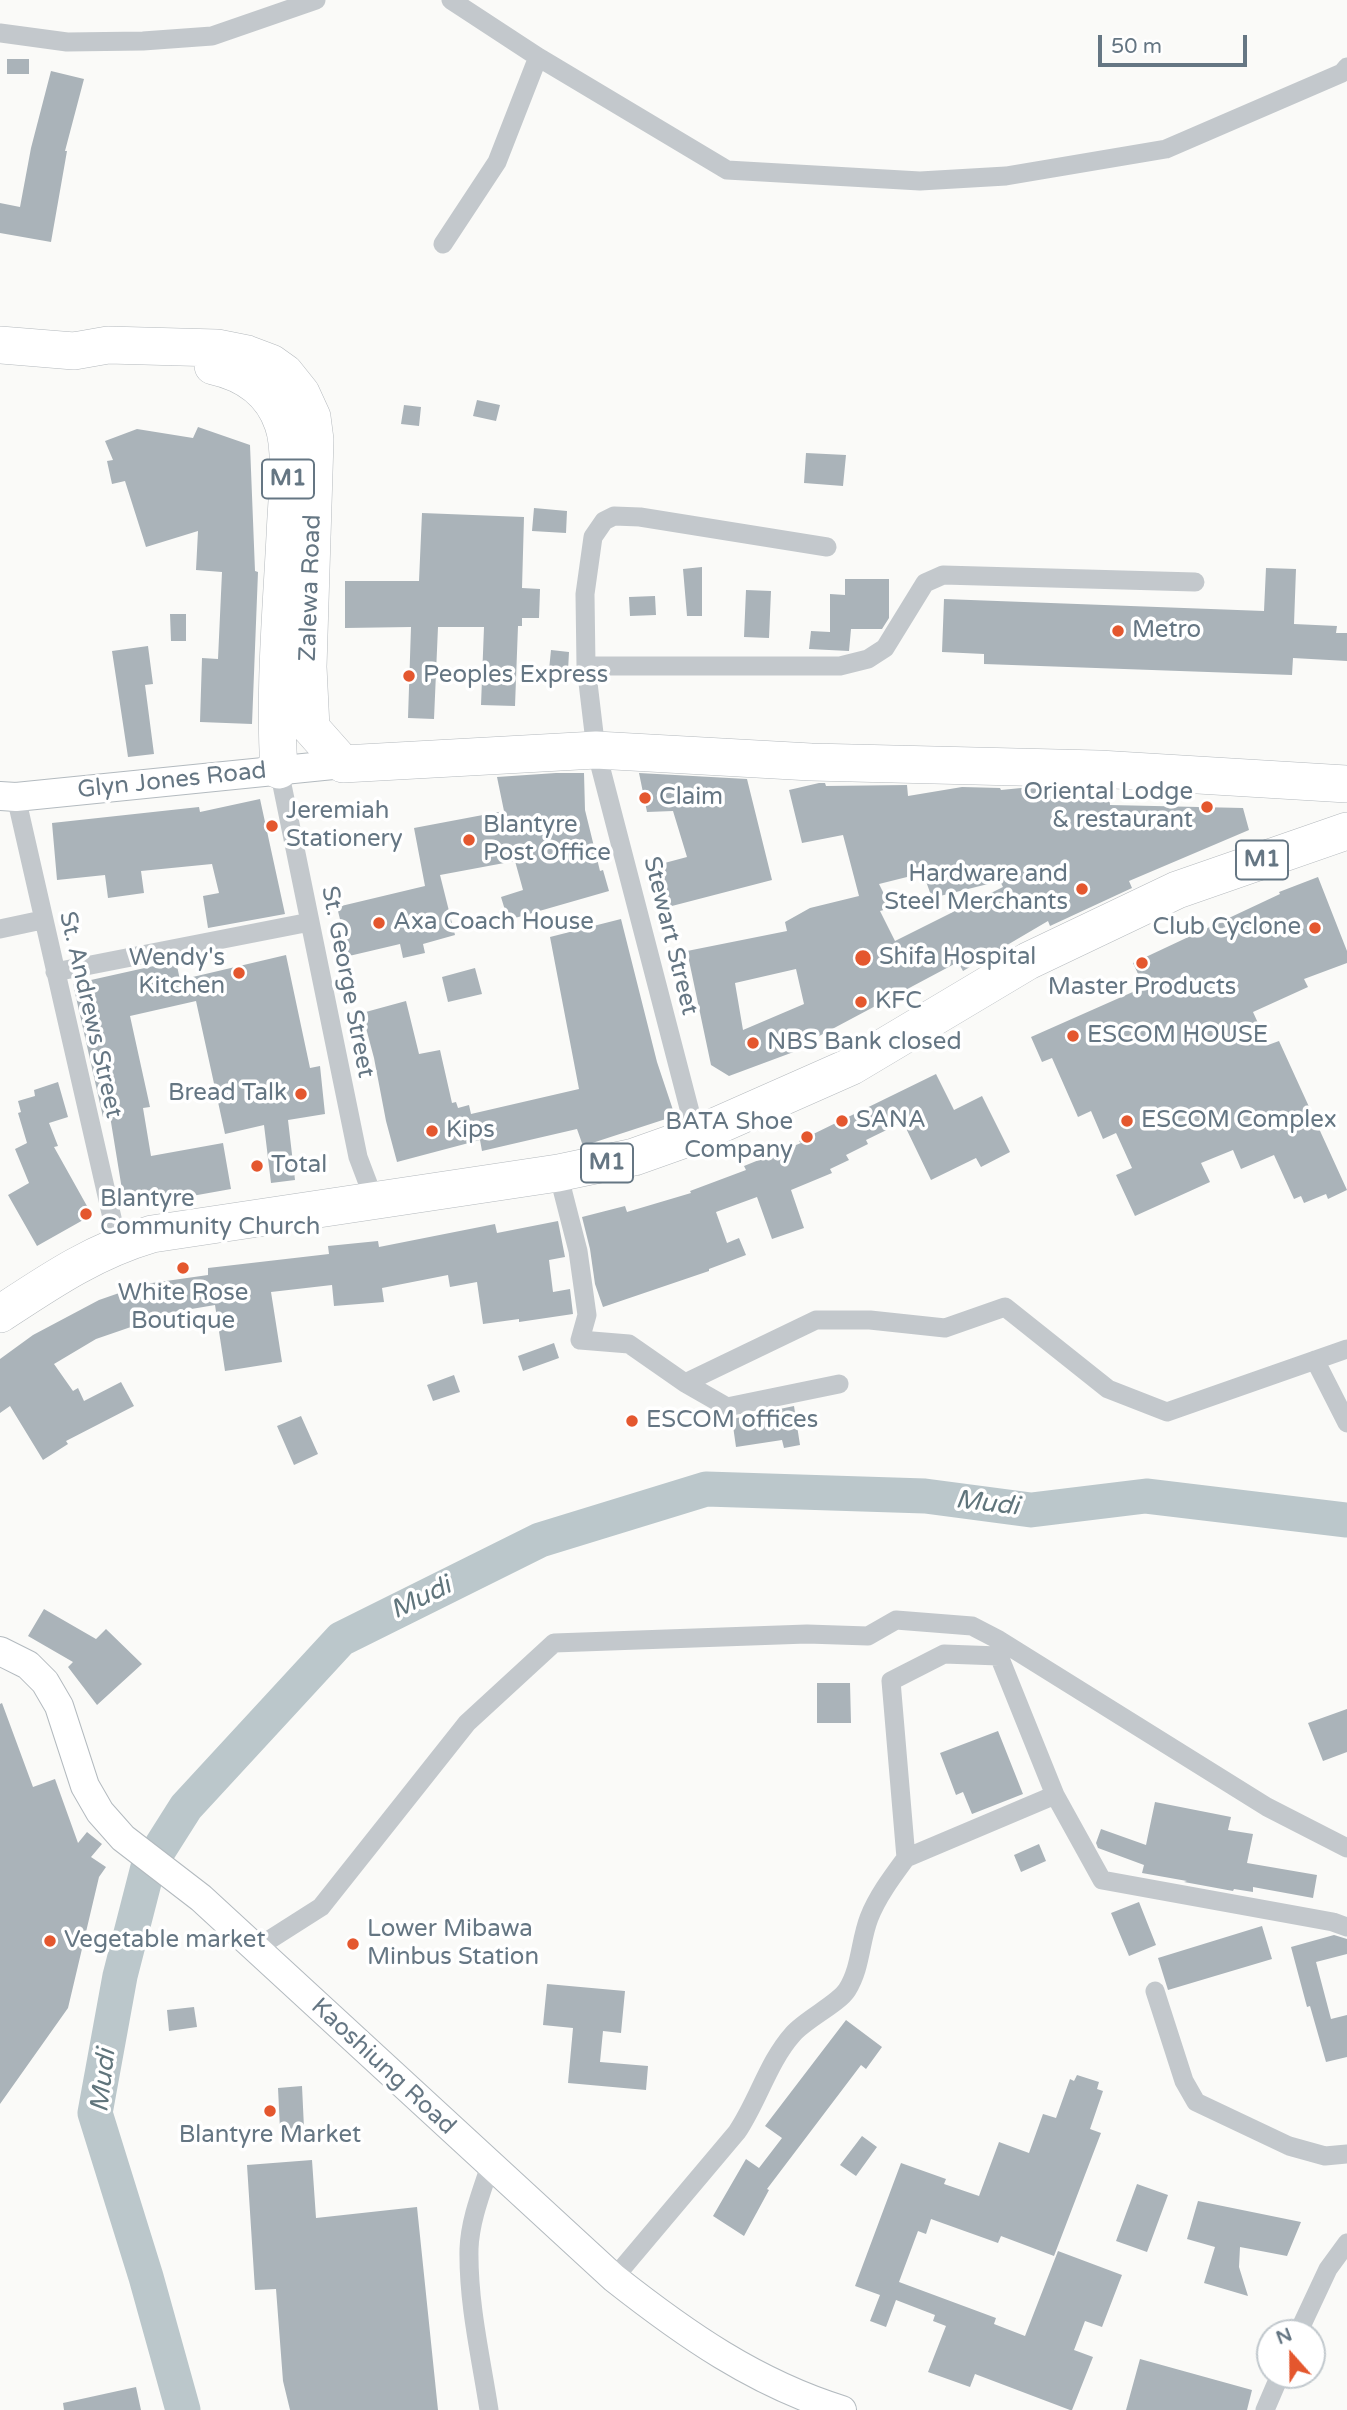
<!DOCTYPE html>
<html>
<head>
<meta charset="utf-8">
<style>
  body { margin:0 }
  #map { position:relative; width:1347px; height:2410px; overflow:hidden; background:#fafaf8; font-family:"Varela Round",sans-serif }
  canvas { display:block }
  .north { position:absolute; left:1256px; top:2319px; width:70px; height:70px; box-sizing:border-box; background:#fff; border:2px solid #c1c8cd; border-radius:50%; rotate:339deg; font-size:19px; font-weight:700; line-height:28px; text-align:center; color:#657683 }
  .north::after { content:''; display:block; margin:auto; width:24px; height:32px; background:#e4572e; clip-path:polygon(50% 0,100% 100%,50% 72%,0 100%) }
  .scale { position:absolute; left:1098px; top:35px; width:149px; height:32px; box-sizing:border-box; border:4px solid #657683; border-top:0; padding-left:9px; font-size:21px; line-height:24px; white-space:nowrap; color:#657683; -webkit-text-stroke:5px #fff; paint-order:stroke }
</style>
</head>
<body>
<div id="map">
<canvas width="1347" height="2410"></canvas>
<div class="north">N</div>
<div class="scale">50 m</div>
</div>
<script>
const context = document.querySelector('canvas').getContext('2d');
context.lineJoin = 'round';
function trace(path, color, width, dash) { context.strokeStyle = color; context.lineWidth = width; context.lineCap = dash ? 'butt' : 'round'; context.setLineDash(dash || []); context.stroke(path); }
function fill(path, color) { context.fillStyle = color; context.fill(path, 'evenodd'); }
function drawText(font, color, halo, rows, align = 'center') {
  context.font = font + ' "Varela Round",sans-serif'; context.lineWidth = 7; context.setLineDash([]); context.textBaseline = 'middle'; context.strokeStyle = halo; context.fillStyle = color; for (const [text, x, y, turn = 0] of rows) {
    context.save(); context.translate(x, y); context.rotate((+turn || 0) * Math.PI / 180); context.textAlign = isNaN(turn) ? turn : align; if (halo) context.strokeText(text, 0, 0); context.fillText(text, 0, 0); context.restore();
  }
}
trace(new Path2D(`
  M183,2410L146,2277L95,2113L120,1976L148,1867L186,1807L341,1639L540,1540L706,1489L925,1496L1031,1510L1146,1496L1347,1520`), '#bbc7cb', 35);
fill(new Path2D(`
  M7,59H29V74H7Z
  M51,71L84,79L65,151H67L51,242L0,233V203L20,207L31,148Z
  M477,400L500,405L496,421L473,416Z
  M404,405L421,407L419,426L401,424Z
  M198,427L250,445L255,571L258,572L252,724L200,722L202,658L218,659L222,572L196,570L198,531L146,547L125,481L112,484L107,461L113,460L105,441L137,429L193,438Z
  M806,453L846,455L843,486L804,483Z
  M534,508L567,511L566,533L532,531Z
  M422,513L524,517L522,588L540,589L539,618H522V626H518L515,706L481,705L484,627H438L434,719L408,718L411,627L345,628V581H419Z
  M702,567V616H687L683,569Z
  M1266,568L1296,569L1294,624L1337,626L1336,633H1347V661L1293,658L1292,675L984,664V654L942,652L944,599L1264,611Z
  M845,579H889V618L882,629H851L849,651L809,649L811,631L830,632V594L845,595Z
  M746,590L771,591L769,638L744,637Z
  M655,596L656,615L630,616L629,597Z
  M170,614H186V641H171Z
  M148,646L153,684L145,685L154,754L128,757L112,651Z
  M551,650L569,652L568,671L549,670Z
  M556,773H584L585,810L600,871L603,870L609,891L508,920L501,897L523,890L515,861L440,875L455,935L423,944L425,953L403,958L400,944L349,956L337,907L425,886L414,828L504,811L497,777Z
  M639,773L747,779L772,880L668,907L657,865L687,857L673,811L647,812Z
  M819,783H825L826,786L907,785L908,796L962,787L1000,788L1001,790L1021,788L1109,791L1110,805L1243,808L1249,830L1129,881L1132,888L1050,926L1048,921L963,971L958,962L806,1043L807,1047L729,1076L711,1065L687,951L787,931L785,922L810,908L859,896L843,835L802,843L789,790ZM923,873L932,898L1000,881L1003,887L895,941L880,911L891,908L879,884ZM796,969L804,1004L743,1030L735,983Z
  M260,799L285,914L208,928L203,896L219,893L212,864L141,871L144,893L108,898L105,875L57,880L52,823L199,807L200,812Z
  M1318,877L1347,951V963L1304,979L1308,987L1253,1012L1268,1045L1279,1041L1347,1190L1328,1199L1326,1194L1304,1203L1301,1196L1294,1199L1274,1155L1241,1169L1233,1150L1201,1163L1210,1182L1135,1216L1116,1175L1132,1168L1117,1135L1116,1133L1103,1139L1091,1111L1078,1117L1052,1058L1042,1062L1031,1037L1144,987L1133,963L1280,894L1279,892Z
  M621,919L657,1062L675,1116L583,1146L577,1129L482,1151L480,1140L397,1162L386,1121L374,1058L362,1013L406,1001L419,1054L440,1050L452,1103L456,1102L458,1108L469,1105L471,1114L579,1089L550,937Z
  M286,955L310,1068L320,1066L325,1114L288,1120L295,1180L271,1183L264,1125L225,1134L196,1001L130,1016L150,1107L143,1108L151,1156L223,1143L231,1189L125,1208L110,1116L103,1117L73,984L176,961L180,980Z
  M475,968L482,994L448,1002L442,977Z
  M936,1074L954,1110L982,1096L1010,1152L981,1167L976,1158L931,1180L903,1122L866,1140L868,1144L846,1155L849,1160L830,1169L832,1173L791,1190L804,1228L772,1239L757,1197L716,1212L727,1243L739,1238L746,1255L709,1269V1271L603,1307L595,1284L590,1249L582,1217L625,1206L627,1212L691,1193L690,1191L746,1170L744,1166L801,1143L799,1141Z
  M58,1082L68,1117L49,1123L58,1146L54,1147L92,1215L37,1246L8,1195L29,1183L15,1149L27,1143L18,1113L21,1112L18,1101L35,1096L34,1090Z
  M558,1221L565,1257L549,1260L553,1292L570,1289L573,1314L519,1322V1319L483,1324L477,1282L450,1287L448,1275L382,1288L384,1302L334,1306L332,1285L271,1292L282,1362L225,1371L215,1305L156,1315L157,1318L96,1339L54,1364L73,1391L78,1388L84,1401L121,1382L134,1406L66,1441L68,1444L43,1460L10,1406L0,1413V1359L33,1335L99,1300L145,1284L208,1275V1268L329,1254L328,1246L378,1241L379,1247L495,1224L497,1233Z
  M554,1343L559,1358L523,1371L518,1356Z
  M454,1375L460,1392L433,1401L427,1385Z
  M794,1406L800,1445L784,1448L782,1440L736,1447L732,1419Z
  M301,1416L318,1454L294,1465L277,1426Z
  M44,1609L96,1639L106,1629L142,1664L97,1705L68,1667L73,1662L28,1636Z
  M817,1683H850L851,1723H817Z
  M2,1703L33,1787L55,1779L78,1843L87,1832L102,1844L91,1857L106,1867L99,1877L68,2008L0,2104V1704Z
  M1347,1709V1752L1323,1761L1308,1723Z
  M998,1731L1023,1794L972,1814L963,1792L956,1795L940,1753Z
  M1155,1802L1231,1817L1228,1830L1253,1834L1247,1863L1317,1875L1313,1898L1253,1887V1892L1234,1889L1233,1891L1184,1882L1187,1881L1142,1873L1144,1865L1098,1848L1096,1843L1101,1829L1146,1845Z
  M1039,1844L1046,1861L1021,1872L1014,1855Z
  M1139,1902L1156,1945L1129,1956L1111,1913Z
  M1262,1926L1272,1959L1168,1990L1158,1958Z
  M1334,1935L1347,1939V1954L1316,1962L1331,2019L1347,2015V2057L1326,2062L1310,2006L1307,2007L1291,1947Z
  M547,1984L625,1991L621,2033L603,2031L600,2062L648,2066L646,2090L568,2083L573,2028L543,2025Z
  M194,2007L197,2027L169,2031L167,2010Z
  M846,2020L882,2047L866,2069L861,2065L767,2189L769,2190L744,2236L713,2216L746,2159L759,2168L782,2138L765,2126Z
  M1077,2075L1099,2082L1097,2089L1103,2091L1090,2129L1101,2133L1054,2256L1001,2236L998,2243L931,2219L926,2234L918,2231L899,2282L996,2318L994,2324L1025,2336L1058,2251L1122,2275L1102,2327L1085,2321L1074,2350L1093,2357L1072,2410H1070L975,2374L970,2387L928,2372L946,2326L933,2321L935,2315L896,2300L886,2327L870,2321L880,2295L855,2286L901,2163L946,2179L944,2184L979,2196L999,2142L1029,2153L1043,2114L1056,2118L1070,2079L1074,2081Z
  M302,2086L304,2128L280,2129L278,2088Z
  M862,2136L877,2147L856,2176L840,2165Z
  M312,2160L316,2218L417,2207L438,2410H290L283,2381L276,2289L255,2290L247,2165Z
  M1137,2184L1168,2195L1147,2252L1116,2241Z
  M1198,2201L1301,2222L1287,2256L1240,2247L1239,2267L1248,2296L1204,2283L1215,2247L1187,2239Z
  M1140,2359L1252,2390L1247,2410H1126Z
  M136,2387L141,2410H64L63,2403Z`), '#aab3b9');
const secondary = new Path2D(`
  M0,796L16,797L343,764
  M0,1651L28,1665L45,1682L59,1706L85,1786L100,1812L123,1838L201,1898L614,2278C685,2334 755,2383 842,2410`);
const highway = new Path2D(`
  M0,345L74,351L108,345L217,348L247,354L271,363L285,373L301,393L312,417L315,440L308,667L311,728L343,764L596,750L811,762L1099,769L1347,784
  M213,366C245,373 272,391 283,424C293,452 286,505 285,536C281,614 274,692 279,770
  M0,1314C50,1281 94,1251 152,1234L558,1173L634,1157L696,1135L852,1066L1028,961L1177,890L1347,831`);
trace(secondary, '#b3babf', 30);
trace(highway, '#b4b9bd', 38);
trace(new Path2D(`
  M451,0L538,57
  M0,33L67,42L143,41L212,36L316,0
  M443,244L497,162L538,57L727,170L920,181L1006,176L1166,149L1342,73L1347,67
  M586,666H840L868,659L885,648L925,583L943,575L1195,582
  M279,770L358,1157L375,1202
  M16,797L118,1244
  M0,929L42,920
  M55,972L310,922
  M696,1135L596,750L586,666L585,594L593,537L604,521L614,516L640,517L827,547
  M558,1173L578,1251L587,1315L580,1340L629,1344L685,1383L727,1407L839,1384
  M1315,1360L1347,1423
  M685,1383L816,1320H870L945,1328L1005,1307L1108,1389L1167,1412L1347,1349
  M1055,1795L1102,1880L1333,1922L1347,1927
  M255,1949L321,1907L467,1723L554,1643L807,1634L868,1636L896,1620L972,1626L999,1640L1267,1807L1347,1848
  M1155,1991L1184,2081L1196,2102L1289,2146L1325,2156L1347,2154
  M614,2278L737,2132C758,2101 768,2062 793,2034C806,2019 838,2004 847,1990C861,1968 860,1941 869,1918C877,1897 892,1877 906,1858L891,1681L944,1654L999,1656L1055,1795L906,1858
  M1298,2333L1328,2269L1347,2243
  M489,2410C481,2358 468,2303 469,2249C470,2221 481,2193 490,2166
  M1265,2410L1280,2375`), '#c3c8cc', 19);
trace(secondary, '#fff', 28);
trace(highway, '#fff', 37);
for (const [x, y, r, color] of [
  [1118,631,7,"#e4572e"],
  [409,676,7,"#e4572e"],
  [645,798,7,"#e4572e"],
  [1207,807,7,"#e4572e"],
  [272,826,7,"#e4572e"],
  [469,840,7,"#e4572e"],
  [1082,889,7,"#e4572e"],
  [379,923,7,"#e4572e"],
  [1315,928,7,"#e4572e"],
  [863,958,9,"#e4572e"],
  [1142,963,7,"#e4572e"],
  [239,973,7,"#e4572e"],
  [861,1002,7,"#e4572e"],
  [1073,1036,7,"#e4572e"],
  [753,1043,7,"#e4572e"],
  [301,1094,7,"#e4572e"],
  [842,1121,7,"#e4572e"],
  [1127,1121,7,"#e4572e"],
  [432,1131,7,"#e4572e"],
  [807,1137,7,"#e4572e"],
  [257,1166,7,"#e4572e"],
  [86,1214,7,"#e4572e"],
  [183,1268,7,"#e4572e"],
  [632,1421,7,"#e4572e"],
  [50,1941,7,"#e4572e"],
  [353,1944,7,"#e4572e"],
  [270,2111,7,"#e4572e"]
]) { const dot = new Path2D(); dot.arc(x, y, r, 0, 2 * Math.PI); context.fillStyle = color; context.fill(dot); trace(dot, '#fff', 2.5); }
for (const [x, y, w] of [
  [288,479,52],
  [1262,860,52],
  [607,1163,52]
]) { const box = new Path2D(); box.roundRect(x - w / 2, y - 19.5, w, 39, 5); context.fillStyle = '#fff'; context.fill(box); trace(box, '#657683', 2); }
drawText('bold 23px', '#657683', null, [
  ["M1",288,479],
  ["M1",1262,860],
  ["M1",607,1163]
]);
drawText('24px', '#657683', '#fff', [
  ["Zalewa Road",311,588,-88],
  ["Glyn Jones Road",172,781,-6],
  ["Stewart Street",670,936,76],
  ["St. George Street",347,982,79],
  ["St. Andrews Street",90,1015,77],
  ["Kaoshiung Road",383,2067,43]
]);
drawText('24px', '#657683', '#fff', [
  ["Metro",1132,631],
  ["Peoples Express",423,676],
  ["Oriental Lodge",1193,793,"right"],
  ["& restaurant",1193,821,"right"],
  ["Claim",659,798],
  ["Jeremiah",286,812],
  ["Stationery",286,840],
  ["Blantyre",483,826],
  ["Post Office",483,854],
  ["Hardware and",1068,875,"right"],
  ["Steel Merchants",1068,903,"right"],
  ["Axa Coach House",393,923],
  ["Club Cyclone",1301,928,"right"],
  ["Shifa Hospital",879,958],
  ["Wendy's",225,959,"right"],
  ["Kitchen",225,987,"right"],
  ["Master Products",1142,988,"center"],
  ["KFC",875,1002],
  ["ESCOM HOUSE",1087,1036],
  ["NBS Bank closed",767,1043],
  ["Bread Talk",287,1094,"right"],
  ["SANA",856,1121],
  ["ESCOM Complex",1141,1121],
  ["BATA Shoe",793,1123,"right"],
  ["Company",793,1151,"right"],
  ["Kips",446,1131],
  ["Total",271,1166],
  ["Blantyre",100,1200],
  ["Community Church",100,1228],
  ["White Rose",183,1294,"center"],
  ["Boutique",183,1322,"center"],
  ["ESCOM offices",646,1421],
  ["Lower Mibawa",367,1930],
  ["Minbus Station",367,1958],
  ["Vegetable market",64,1941],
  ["Blantyre Market",270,2136,"center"]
], 'left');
drawText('italic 26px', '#60757c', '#fff', [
  ["Mudi",987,1504,7],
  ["Mudi",421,1599,-26],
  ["Mudi",104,2081,-83]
]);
</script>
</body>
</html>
